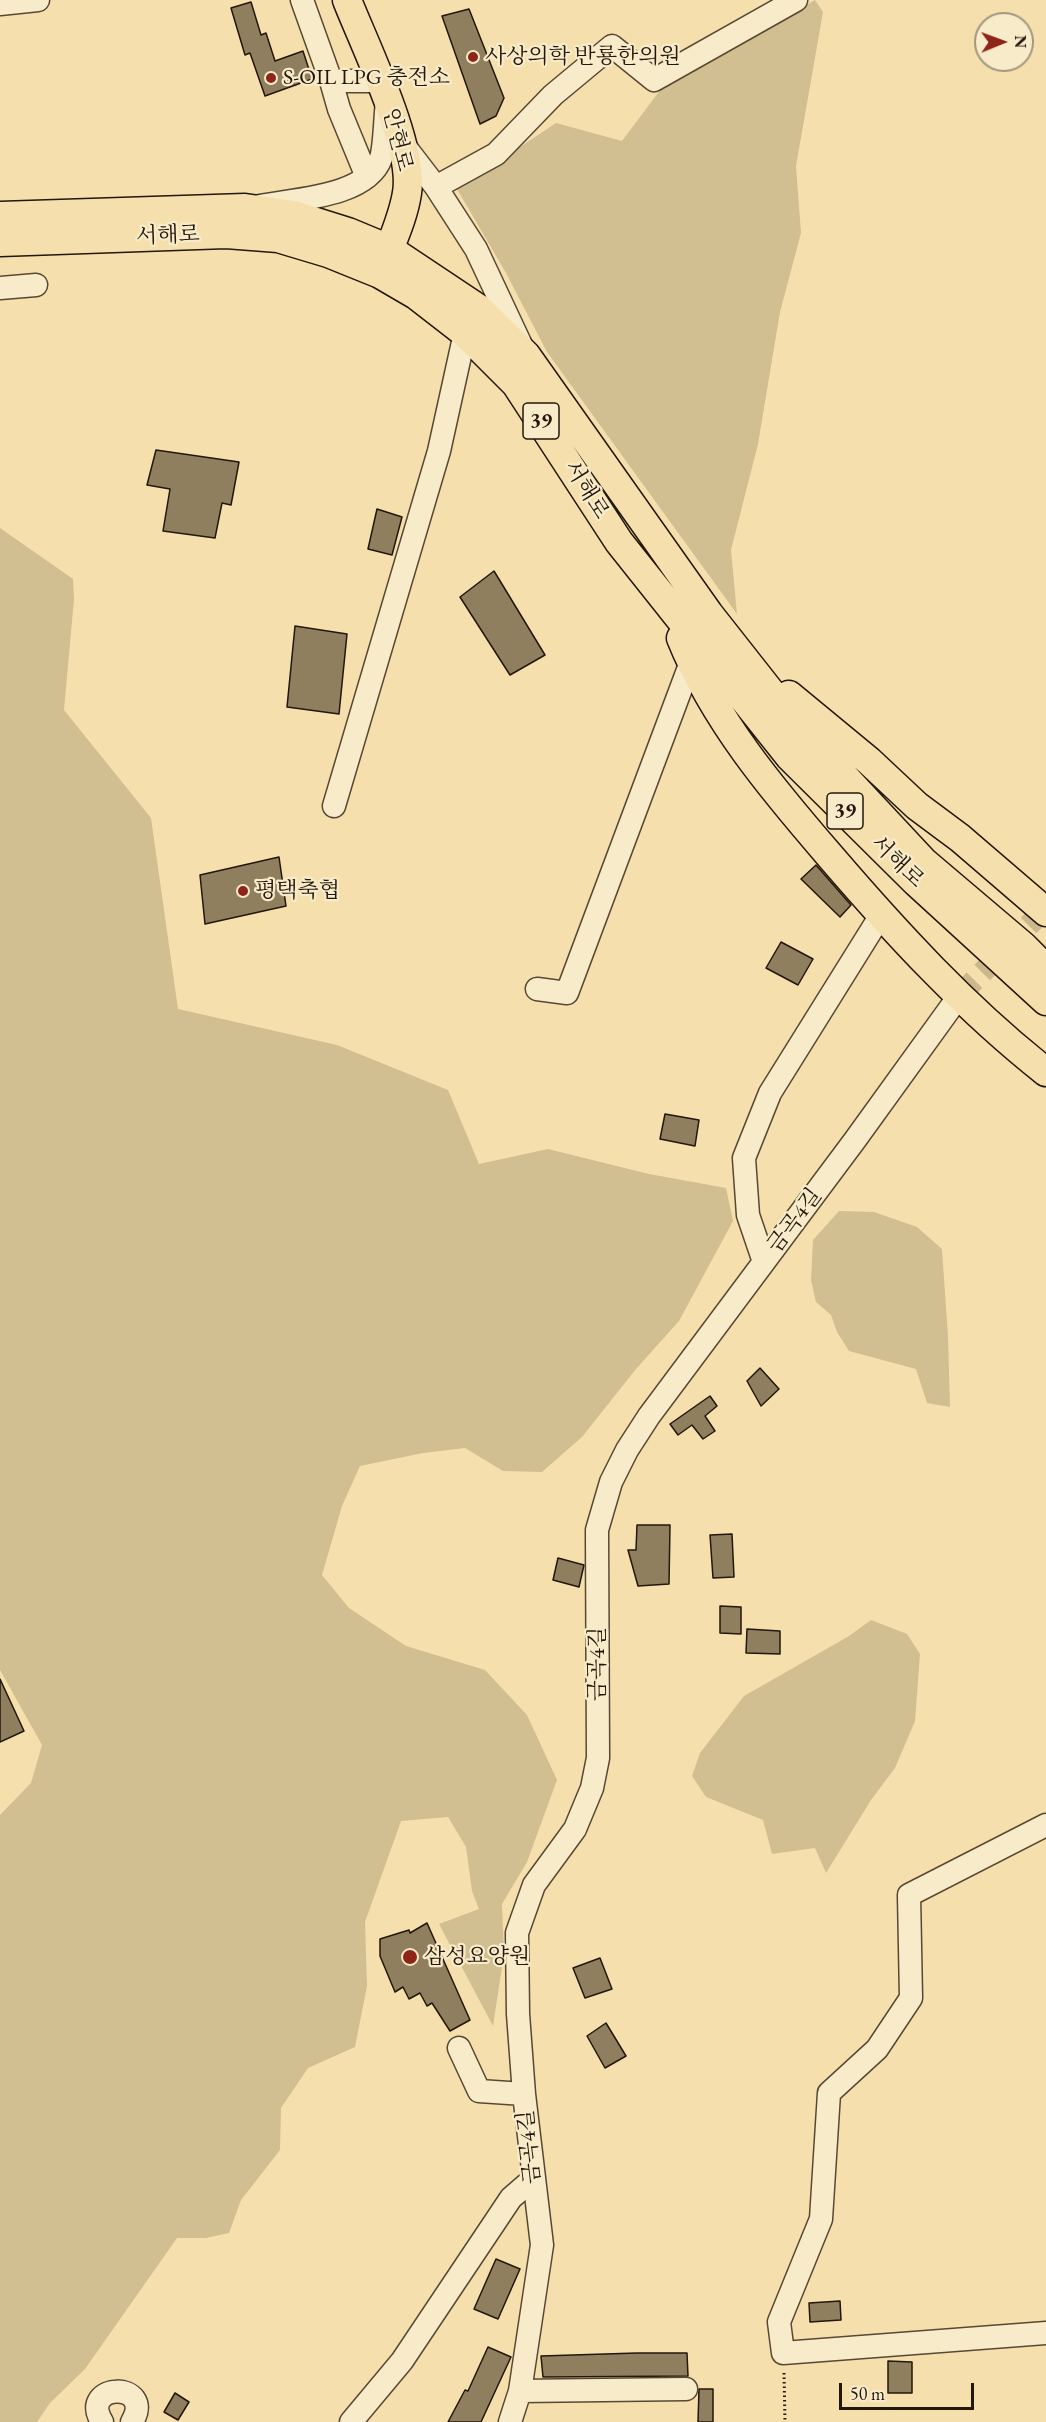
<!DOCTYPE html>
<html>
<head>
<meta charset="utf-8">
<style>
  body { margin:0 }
  #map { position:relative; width:1046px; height:2422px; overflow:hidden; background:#f5e0ad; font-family:"EB Garamond",serif }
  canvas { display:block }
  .north { position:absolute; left:974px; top:12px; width:60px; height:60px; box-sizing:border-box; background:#f8ebca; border:2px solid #a3967d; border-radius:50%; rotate:89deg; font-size:16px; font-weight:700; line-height:24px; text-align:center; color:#23160a }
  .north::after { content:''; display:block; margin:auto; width:21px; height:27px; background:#8f2418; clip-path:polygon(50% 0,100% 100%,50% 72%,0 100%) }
  .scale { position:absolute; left:839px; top:2383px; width:135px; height:27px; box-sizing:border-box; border:3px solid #23160a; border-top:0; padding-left:8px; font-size:18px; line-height:21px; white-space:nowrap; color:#23160a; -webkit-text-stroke:4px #f8ebca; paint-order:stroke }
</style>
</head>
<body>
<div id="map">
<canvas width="1046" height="2422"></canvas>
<div class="north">N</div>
<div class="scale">50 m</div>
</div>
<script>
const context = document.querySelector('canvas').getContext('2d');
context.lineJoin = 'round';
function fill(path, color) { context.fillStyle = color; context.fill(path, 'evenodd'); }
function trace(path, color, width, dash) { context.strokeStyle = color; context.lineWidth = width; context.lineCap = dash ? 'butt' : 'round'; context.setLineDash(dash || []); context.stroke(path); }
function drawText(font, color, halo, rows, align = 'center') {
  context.font = font + ' "EB Garamond","Noto Serif KR",serif'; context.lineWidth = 4.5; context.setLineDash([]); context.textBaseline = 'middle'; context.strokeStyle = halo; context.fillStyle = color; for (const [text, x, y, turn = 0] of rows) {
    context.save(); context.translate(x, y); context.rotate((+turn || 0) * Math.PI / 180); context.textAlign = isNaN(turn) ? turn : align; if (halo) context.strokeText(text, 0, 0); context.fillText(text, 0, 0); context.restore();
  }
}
fill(new Path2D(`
  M815,0L823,12L796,166L801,233L780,312L758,444L731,550L737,614L547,352L506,273L457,189L556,123L622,141L661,89Z
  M0,528L73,579L74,599L64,710L151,818L178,1009L337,1045L448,1090L479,1164L548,1149L649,1174L726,1188L733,1221L679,1321L636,1369L582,1437L542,1472L503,1471L465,1448L423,1453L360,1466L342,1506L322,1575L349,1608L406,1646L485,1670L527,1715L557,1780L527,1862L502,1904L504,1954L493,2026L439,1924L479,1909L472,1891L466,1847L448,1817L401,1821L365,1922L367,1986L355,2047L308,2068L281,2108L280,2150L241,2200L229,2233L206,2238H177L85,2369L50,2403L37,2422H0V1815L31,1783L42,1745L0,1670Z
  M839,1211L874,1212L917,1227L942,1249L948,1336L950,1407L927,1403L916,1369L849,1351L837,1332L831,1315L816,1302L811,1280L813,1240Z
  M871,1620L907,1634L920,1654L915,1721L895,1768L871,1800L826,1873L815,1848L772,1854L763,1820L706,1797L692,1776L700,1753L744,1696L849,1636Z`), '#d1be91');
const building = new Path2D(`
  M251,2L261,35L266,33L275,61L303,51L312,79L265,96L250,53L245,55L231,8Z
  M469,9L504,98L496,116L480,124L442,16Z
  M156,450L239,462L231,505L222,503L215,538L163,531L170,489L147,485Z
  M377,509L402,517L392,555L368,549Z
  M494,571L545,655L510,675L460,597Z
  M295,626L347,634L339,714L287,707Z
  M279,857L286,906L205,924L200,875Z
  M816,865L851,905L840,917L801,879Z
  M781,942L813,959L798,985L766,968Z
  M665,1114L699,1120L695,1146L660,1139Z
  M760,1368L779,1389L761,1406L747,1381Z
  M710,1396L717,1406L705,1416L715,1431L703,1439L692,1425L678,1435L670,1424Z
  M637,1525H670L669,1584L638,1586L628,1550H636Z
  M732,1534L734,1577L713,1578L710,1535Z
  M558,1558L584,1565L579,1587L553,1580Z
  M720,1606L741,1607V1634L720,1633Z
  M747,1629L780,1631V1654L746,1653Z
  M0,1679L24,1731L0,1742Z
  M427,1923L470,2020L450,2031L432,2003L427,2006L420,1993L409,1999L403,1987L395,1992L380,1956V1939L409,1930L410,1933Z
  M600,1958L612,1989L585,1998L573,1968Z
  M606,2023L626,2056L605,2068L587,2036Z
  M496,2259L520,2269L498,2319L474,2309Z
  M840,2301L841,2320L810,2322L809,2303Z
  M488,2347L511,2357L481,2422H448L465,2390L468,2391Z
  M637,2353H687L688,2376L543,2377L541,2356Z
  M888,2361L912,2362V2393H888Z
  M699,2389H713V2422H698Z
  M175,2393L189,2402L178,2420L164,2412Z`);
fill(building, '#907f5f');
trace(building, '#23160a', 1.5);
trace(new Path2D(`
  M959,996L1043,911`), '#cbb88c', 22, [22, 11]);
const minor = new Path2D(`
  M302,0L331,81H380
  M0,4L38,0
  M331,81L339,109L367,177
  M403,144L436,187L476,249L521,345
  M436,187L496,154L553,95L612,46L654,80L796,0
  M260,206C295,199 367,197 381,158C385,145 385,116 387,102
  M0,288L36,285
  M334,806L439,451L465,333
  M537,989L567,993L691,662
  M764,1262L748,1215L744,1158L770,1093L881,915
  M1046,1825L909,1895L911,1998L877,2049L829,2093L821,2219L779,2322L783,2353L1046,2333
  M459,2048L479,2091L524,2094
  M520,2391L686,2389
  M102,2422C78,2382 156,2381 132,2422
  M351,2422L402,2361L511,2198L533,2179
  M510,2422L520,2391L542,2245L524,2094L518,2014L517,1933L534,1885L575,1829L592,1788L598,1758L597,1530L611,1482L627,1450L649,1416L855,1140L959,996`);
const major = new Path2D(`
  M347,0C365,46 415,147 407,193C403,219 391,243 382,268
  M0,216L245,208L294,215L348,232L389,249L479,309L526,355L709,614L798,727L924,862L1023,946L1046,969
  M0,242L226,234L278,238L328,253L380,274L416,295L465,333L516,384L619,542L790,757L916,882L1046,1001
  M681,638C714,720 773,790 830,856C896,933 966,1009 1046,1072
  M789,695L869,761L917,806L960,838L1046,912`);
trace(minor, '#584833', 25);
trace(major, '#23160a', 31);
trace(new Path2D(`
  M784,2373L785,2422`), '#23160a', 3, [1.5, 3]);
trace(minor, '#f8ebca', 22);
trace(major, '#f5e0ad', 28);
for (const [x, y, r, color] of [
  [473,57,6,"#8f2418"],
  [271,78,6,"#8f2418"],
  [243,891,6,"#8f2418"],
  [410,1957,8,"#8f2418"]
]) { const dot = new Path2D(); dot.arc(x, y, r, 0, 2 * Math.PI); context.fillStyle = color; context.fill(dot); trace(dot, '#f8ebca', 2); }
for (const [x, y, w] of [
  [541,421,36],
  [845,811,36]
]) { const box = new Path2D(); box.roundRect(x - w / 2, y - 18, w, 36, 4.5); context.fillStyle = '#f8ebca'; context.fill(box); trace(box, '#23160a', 1.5); }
drawText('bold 21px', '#23160a', null, [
  ["39",541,421],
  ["39",845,811]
]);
drawText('22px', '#23160a', '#f8ebca', [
  ["사상의학 반룡한의원",485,57],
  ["S-OIL LPG 충전소",283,78],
  ["평택축협",255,891],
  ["삼성요양원",424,1957]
], 'left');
drawText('22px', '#23160a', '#f8ebca', [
  ["안현로",397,140,76],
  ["서해로",168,236,-2],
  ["서해로",586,490,58],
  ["서해로",897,862,44],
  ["금곡4길",795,1221,-53],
  ["금곡4길",598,1664,-90],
  ["금곡4길",530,2147,-96]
]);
</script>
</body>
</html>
